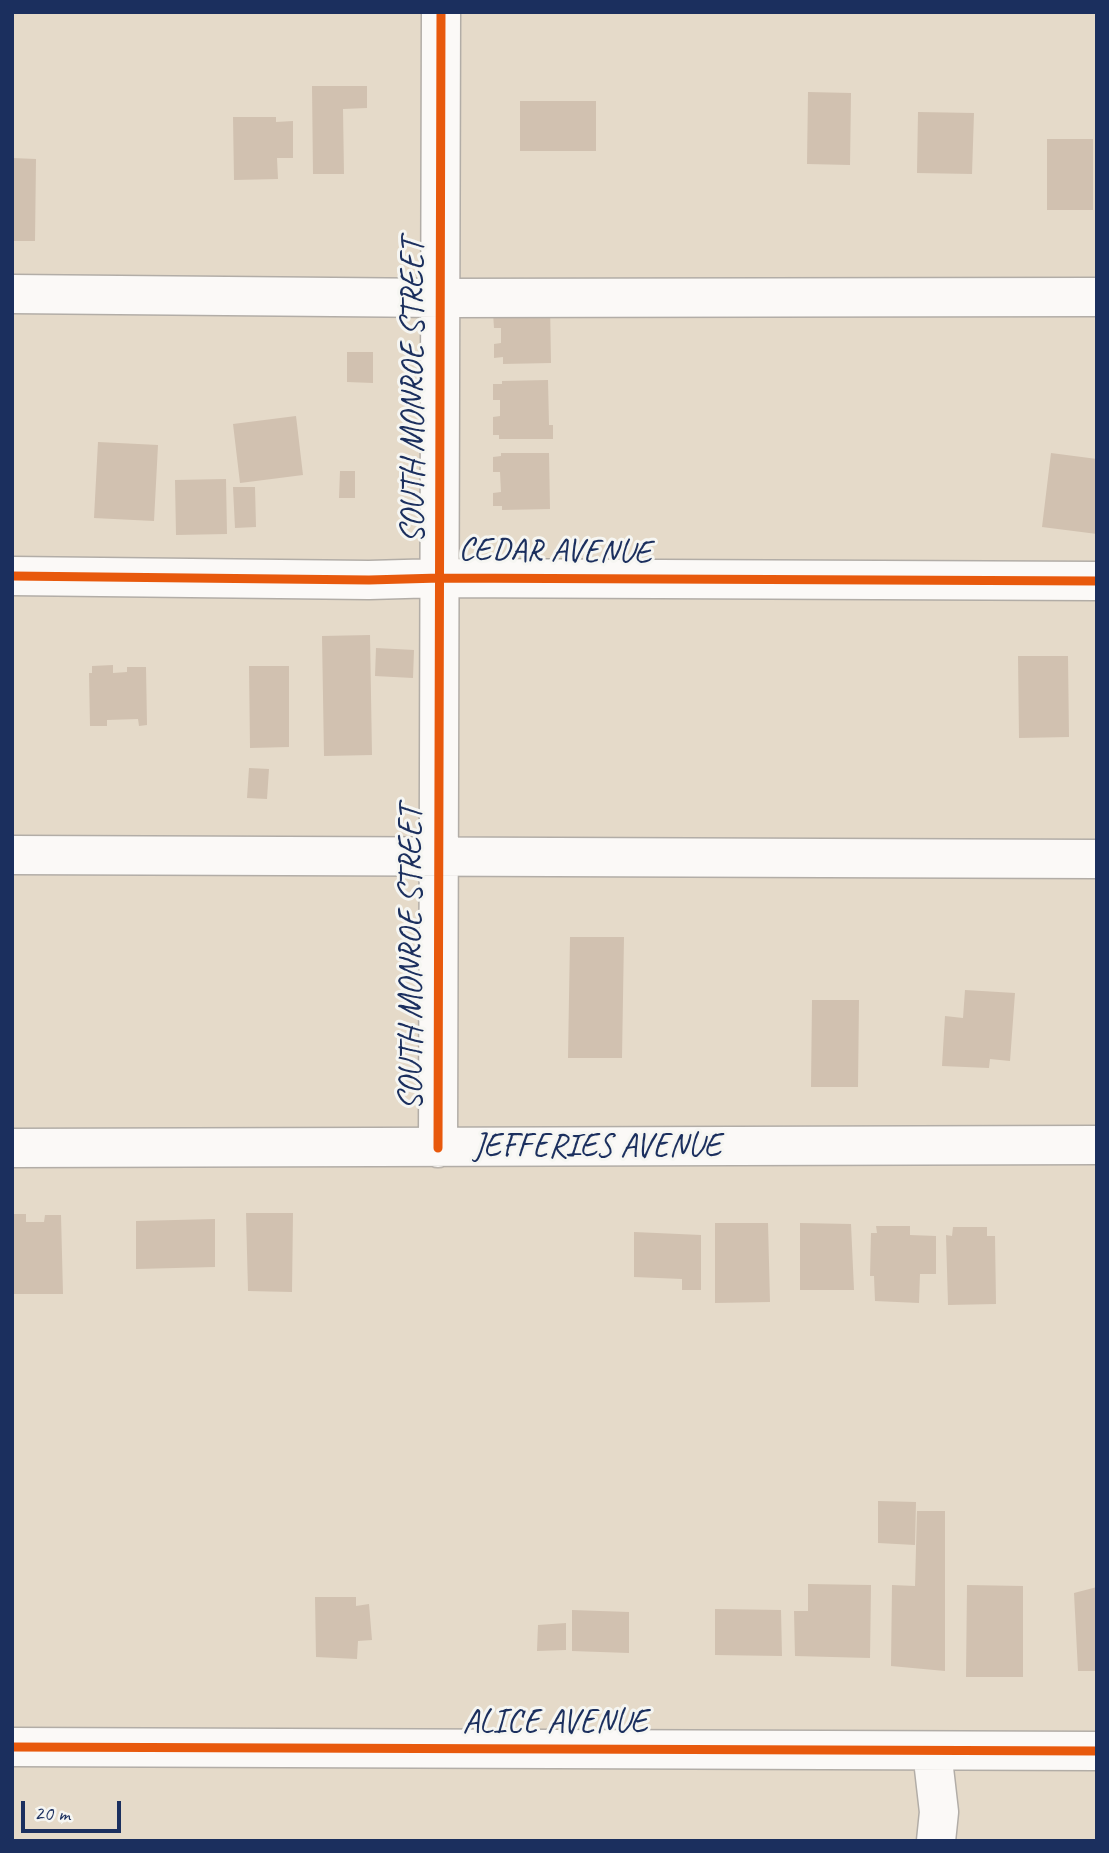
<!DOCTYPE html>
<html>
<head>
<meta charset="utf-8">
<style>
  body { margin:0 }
  #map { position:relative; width:1109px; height:1853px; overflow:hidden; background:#e5dac9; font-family:Caveat,sans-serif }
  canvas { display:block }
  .frame { position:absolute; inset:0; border:14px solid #1b2f5e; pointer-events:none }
  .scale { position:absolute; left:21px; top:1801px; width:100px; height:32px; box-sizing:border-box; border:4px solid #1b2f5e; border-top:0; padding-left:9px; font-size:21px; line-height:24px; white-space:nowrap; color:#1b2f5e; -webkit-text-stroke:5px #f6f6f2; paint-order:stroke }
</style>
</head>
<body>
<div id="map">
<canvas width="1109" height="1853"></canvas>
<div class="frame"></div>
<div class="scale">20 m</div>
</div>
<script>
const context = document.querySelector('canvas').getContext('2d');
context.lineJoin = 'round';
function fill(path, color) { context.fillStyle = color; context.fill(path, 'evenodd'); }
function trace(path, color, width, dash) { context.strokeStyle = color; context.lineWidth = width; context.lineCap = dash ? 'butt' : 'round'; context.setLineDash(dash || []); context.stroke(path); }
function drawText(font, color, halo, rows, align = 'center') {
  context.font = font + ' Caveat,sans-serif'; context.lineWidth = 6; context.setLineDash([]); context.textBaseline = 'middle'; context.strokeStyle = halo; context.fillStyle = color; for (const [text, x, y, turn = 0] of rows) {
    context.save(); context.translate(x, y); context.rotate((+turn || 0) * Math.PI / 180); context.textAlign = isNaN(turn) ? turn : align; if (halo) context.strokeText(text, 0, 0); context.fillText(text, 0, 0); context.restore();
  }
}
fill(new Path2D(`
  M312,86H367V108L343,109L344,174H313Z
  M808,92L851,93L850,165L807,164Z
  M520,101H596V151H520Z
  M918,112L974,113L972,174L917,173Z
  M233,117H276V122L293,121V158H277L278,179L234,180Z
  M1047,139H1093V210H1047Z
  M12,158L36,159L35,241H12Z
  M550,303L551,363L503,364V357L494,358V344L501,343V328H494L493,313Z
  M347,352H373V383L347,382Z
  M548,380L549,425H553V439H499V435H493V417L500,416V400H493V384H502V381Z
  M296,416L303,475L240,483L233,424Z
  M98,442L158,445L154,521L94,518Z
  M501,453H549L550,509L502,510V506H493V493L501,492L500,472H493V457L501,456Z
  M1051,453L1097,459V534L1042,527Z
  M340,471H355V498H339Z
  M226,479L227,534L176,535L175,480Z
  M233,487H255L256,527L235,528Z
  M370,635L372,755L324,756L322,636Z
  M376,648L414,650L413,678L375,676Z
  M1018,656H1068L1069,737L1019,738Z
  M113,665V673L127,672V667H146L147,725L139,726L138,719L107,720V726H90L89,673H92V666Z
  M249,666H289V747L250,748Z
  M249,768L269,769L267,799L247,798Z
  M570,937H624L622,1058H568Z
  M965,990L1015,993L1010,1061L990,1059L989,1068L942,1066L945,1016L963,1018Z
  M812,1000H859L858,1087H811Z
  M246,1213H293L292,1292L248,1291Z
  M12,1214H26V1222H44L45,1215H61L63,1294H13Z
  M215,1219V1267L136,1269V1221Z
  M715,1223H768L770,1302L715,1303Z
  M800,1223L851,1224L854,1290H800Z
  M876,1226H910V1235L936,1236V1274H920L919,1303L875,1301L874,1276H870L871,1233H877Z
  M953,1227H987V1236H995L996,1304L948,1305L946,1235L952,1236Z
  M634,1232L701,1235V1290H682V1279L634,1277Z
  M878,1501L916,1502L915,1545L878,1543Z
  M917,1511H945V1671L891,1666L892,1585L915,1586Z
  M808,1584L871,1585L870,1658L795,1656L794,1611H808Z
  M967,1585L1023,1586V1677H966Z
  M1097,1587V1671H1078L1074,1593Z
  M315,1597H356V1606L369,1604L372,1640L358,1641L357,1659L316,1657Z
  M715,1609L781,1610L782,1656L715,1655Z
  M572,1610L629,1612V1653L572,1651Z
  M566,1623V1650L537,1651L538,1625Z`), '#d1c1b0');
const minor = new Path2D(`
  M12,294L440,298L1097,297
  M12,576L369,580L440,578L1097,581
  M12,855L1097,859
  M12,1148L1097,1145
  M438,1148L441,12
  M12,1747L1097,1751
  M932,1751L939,1812L936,1841`);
trace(minor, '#b2ada7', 41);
trace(minor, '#fbf9f7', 38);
trace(new Path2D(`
  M12,576L369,580L440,578L1097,581
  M438,1148L441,12
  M12,1747L1097,1751`), '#e8590c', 9);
drawText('33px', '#1b2f5e', '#f6f6f2', [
  ["SOUTH MONROE STREET",414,391,-90],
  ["CEDAR AVENUE",555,552,1],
  ["SOUTH MONROE STREET",412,958,-90],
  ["JEFFERIES AVENUE",597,1147],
  ["ALICE AVENUE",555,1723]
]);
</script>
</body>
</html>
